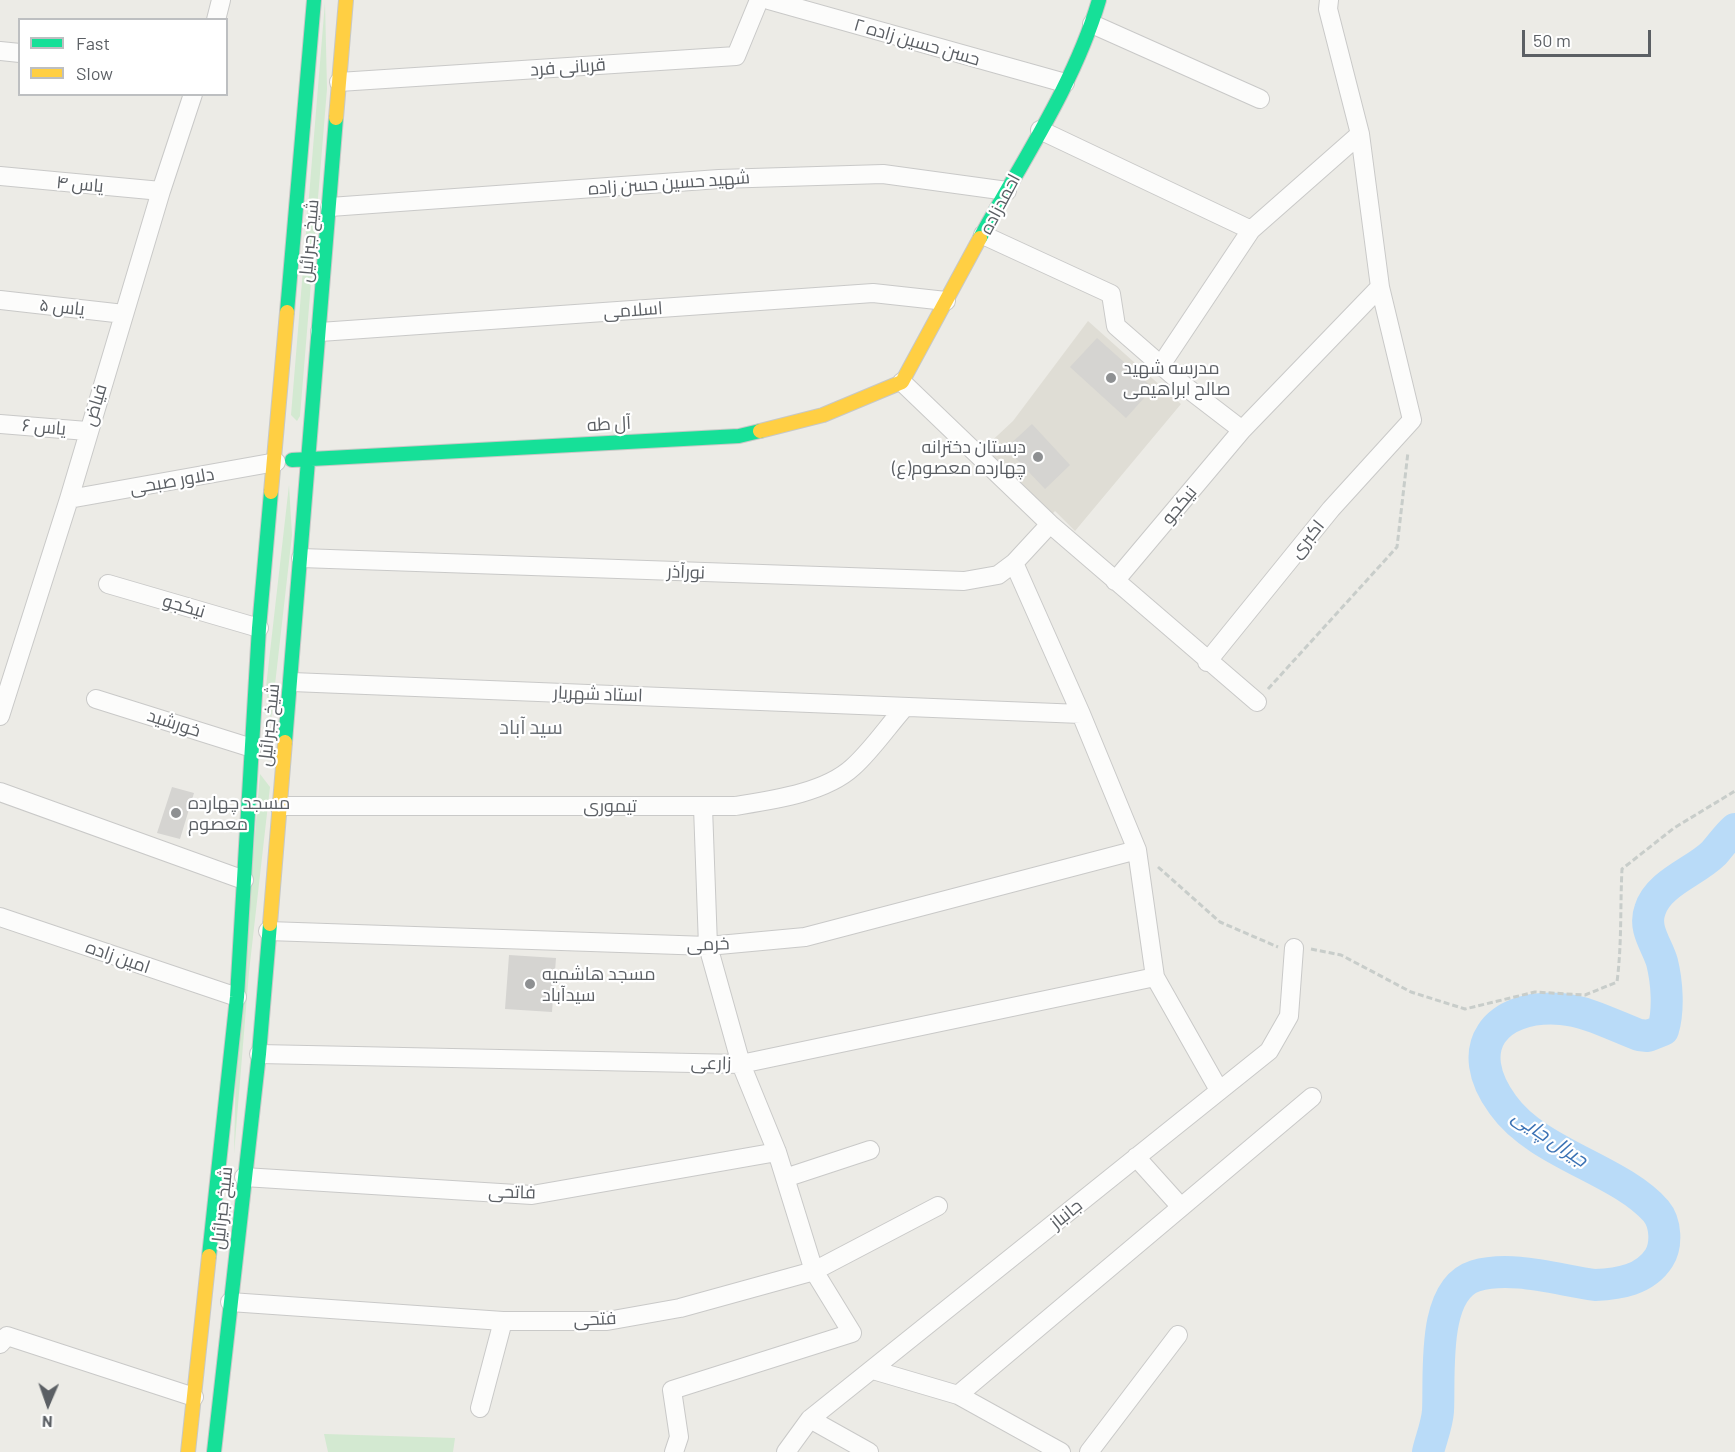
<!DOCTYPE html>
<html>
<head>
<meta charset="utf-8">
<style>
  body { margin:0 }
  #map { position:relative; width:1735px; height:1452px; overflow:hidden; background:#ecebe6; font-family:Barlow,sans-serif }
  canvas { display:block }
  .legend { position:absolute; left:18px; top:18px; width:210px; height:78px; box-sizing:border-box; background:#fff; border:2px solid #bdbfc1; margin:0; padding:8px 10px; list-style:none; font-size:18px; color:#5b5f64 }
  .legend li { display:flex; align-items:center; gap:12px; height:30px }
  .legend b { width:30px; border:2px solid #bdbfc1 }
  .north { position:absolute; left:18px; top:1374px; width:60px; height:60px; -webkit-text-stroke:4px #fff; paint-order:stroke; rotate:182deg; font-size:16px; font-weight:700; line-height:24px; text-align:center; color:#5b5f64 }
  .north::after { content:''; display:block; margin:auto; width:21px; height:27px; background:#5b5f64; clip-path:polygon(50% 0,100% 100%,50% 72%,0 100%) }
  .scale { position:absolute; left:1522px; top:30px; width:129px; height:27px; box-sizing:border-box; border:3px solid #5b5f64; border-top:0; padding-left:8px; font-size:18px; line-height:21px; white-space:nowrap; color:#5b5f64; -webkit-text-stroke:4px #fff; paint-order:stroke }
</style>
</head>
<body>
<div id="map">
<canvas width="1735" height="1452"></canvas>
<ul class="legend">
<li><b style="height:8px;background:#16e098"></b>Fast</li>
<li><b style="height:8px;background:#ffcf43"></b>Slow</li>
</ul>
<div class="north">N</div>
<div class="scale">50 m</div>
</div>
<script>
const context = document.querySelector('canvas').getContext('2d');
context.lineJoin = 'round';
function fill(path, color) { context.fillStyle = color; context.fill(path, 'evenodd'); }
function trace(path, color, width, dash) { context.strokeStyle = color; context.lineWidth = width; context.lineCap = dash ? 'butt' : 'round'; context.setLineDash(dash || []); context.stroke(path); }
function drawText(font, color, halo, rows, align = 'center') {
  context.font = font + ' Barlow,Cairo,sans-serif'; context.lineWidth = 4.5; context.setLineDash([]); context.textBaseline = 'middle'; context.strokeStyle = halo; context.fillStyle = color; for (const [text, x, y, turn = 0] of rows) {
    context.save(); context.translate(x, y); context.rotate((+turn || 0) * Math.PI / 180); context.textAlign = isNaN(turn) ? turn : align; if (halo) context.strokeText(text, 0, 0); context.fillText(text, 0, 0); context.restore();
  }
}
fill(new Path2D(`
  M1088,321L1181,404L1075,531L1055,511L1049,517L983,449L1013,421Z`), '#dfddd5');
fill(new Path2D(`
  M325,2L327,89L300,416L297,421L291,415Z
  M289,485L292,535L271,720L266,687Z
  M260,774L270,787L249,972L234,1154L236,1062Z
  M324,1434H325L455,1438L453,1452H328Z`), '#d3e9d1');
trace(new Path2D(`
  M1428,1452C1431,1439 1437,1425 1438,1411C1440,1376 1431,1290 1475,1276C1512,1265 1558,1280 1595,1285C1619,1284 1645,1280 1659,1258C1667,1245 1666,1223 1656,1211C1619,1169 1538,1154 1503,1105C1461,1048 1495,1004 1561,1009C1587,1011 1615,1026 1639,1035L1648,1036L1663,1030C1669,1010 1667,982 1662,962C1657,945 1643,929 1650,910C1658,883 1695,872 1714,853C1721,845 1727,836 1735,829`), '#b9dbf8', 32);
fill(new Path2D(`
  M1097,338L1153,388L1126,418L1070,367Z
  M1032,424L1070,465L1045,489L1006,448Z
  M172,787L194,793L180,839L157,833Z
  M509,955L556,958L552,1012L505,1009Z`), '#d5d4d1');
const street = new Path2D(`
  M769,0L1065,83
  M216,20L221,0
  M1092,24L1260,99
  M0,51L20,53
  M339,82L736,56L759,0
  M1040,130L1251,230L1360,134
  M0,176L161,191
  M330,207L719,179L883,174L1007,191
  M983,235L1111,294L1116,326L1186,387L1242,430
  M0,300L124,314
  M320,332L873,293L946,301
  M1161,365L1251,230
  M902,382L1050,524L1257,702
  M0,424L87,431
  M69,499L276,462
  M301,558L964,581L998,575L1014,563L1050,524
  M1014,563L1081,714L1137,850L1155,977L1219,1090
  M1115,581L1242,430L1380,287L1360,134L1328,9L1329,0
  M108,584L259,628
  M1207,662L1331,509L1412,420L1380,287
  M292,682L1081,714
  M96,699L252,748
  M0,716L69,499L161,191L193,94
  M0,792L244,880
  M279,806H735C772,800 825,793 853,767C872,750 888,726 905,707
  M0,917L237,997
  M268,931L708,946L805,937L1137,850
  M259,1054L741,1064L1155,977
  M1136,1157L1181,1207
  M244,1177L532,1195L777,1152
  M785,1178L870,1150
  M230,1302L503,1321H607L680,1308L814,1271L938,1206
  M0,1344L7,1336L194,1397
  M873,1370L958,1395L1061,1452
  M958,1395L1312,1097
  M480,1408L503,1321
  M810,1419L869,1452
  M674,1452L679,1437L672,1390L852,1333L814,1271L777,1152L741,1064L708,946L703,807
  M786,1452L810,1419L1269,1051L1289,1016L1294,948
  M1089,1452L1178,1335`);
const fast = new Path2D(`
  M980,238C1021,163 1075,83 1099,0
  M287,312L314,0
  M292,460L739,436L760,431
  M285,742L336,118
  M209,1256L237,997L259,628L271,492
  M214,1452L259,1054L270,924`);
const slow = new Path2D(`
  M336,118L346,0
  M760,431L823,415L902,382L980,238
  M271,492L287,312
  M270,924L285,742
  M188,1452L209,1256`);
trace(street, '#c9c9c8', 20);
trace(fast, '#c7c8c6', 16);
trace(slow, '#c7c8c6', 16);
trace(new Path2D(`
  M1268,689L1397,547L1408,452
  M1158,867L1220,922L1278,947
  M1311,949L1341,955L1411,992L1465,1009L1535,992L1585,995L1617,982C1622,943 1620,908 1622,869L1674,828L1735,791`), '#c8cdca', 3, [6, 3]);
trace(street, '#fcfcfb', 18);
trace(fast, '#16e098', 14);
trace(slow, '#ffcf43', 14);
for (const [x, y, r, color] of [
  [1111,378,6,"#8e9092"],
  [1038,457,6,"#8e9092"],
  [176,813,6,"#8e9092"],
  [530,984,6,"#8e9092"]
]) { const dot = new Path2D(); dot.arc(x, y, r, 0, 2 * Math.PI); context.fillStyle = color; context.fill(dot); trace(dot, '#fff', 2); }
drawText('18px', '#5b5f64', '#fff', [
  ["حسن حسین زاده ۲",917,42,16],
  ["قربانی فرد",568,67,-4],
  ["شهید حسین حسن زاده",669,183,-4],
  ["یاس ۴",80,184,5],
  ["احمدزاده",1000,204,-62],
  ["شیخ جبرائیل",309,241,-85],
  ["یاس ۵",62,307,6],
  ["اسلامی",633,310,-4],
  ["فیاض",95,405,-73],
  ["آل طه",609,424,-3],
  ["یاس ۶",44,427,5],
  ["دلاور صبحی",172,481,-10],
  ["نیکجو",1179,505,-50],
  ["اکبری",1307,539,-51],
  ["نورآذر",686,572,2],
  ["نیکجو",184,606,16],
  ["استاد شهریار",598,694,2],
  ["خورشید",174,723,18],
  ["شیخ جبرائیل",269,725,-84],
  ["تیموری",610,806],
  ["خرمی",708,944,-2],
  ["امین زاده",118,957,19],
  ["زارعی",711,1063,1],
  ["فاتحی",512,1192,1],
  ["شیخ جبرائیل",222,1208,-84],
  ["جانباز",1066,1214,-39],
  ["فتحی",595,1319,-3]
]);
drawText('18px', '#5b5f64', '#fff', [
  ["مدرسه شهید",1123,368],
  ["صالح ابراهیمی",1123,389],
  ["دبستان دخترانه",1026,447,"right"],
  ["چهارده معصوم(ع)",1026,468,"right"],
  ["مسجد چهارده",188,803],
  ["معصوم",188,824],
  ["مسجد هاشمیه",542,974],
  ["سیدآباد",542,995]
], 'left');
drawText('20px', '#6c7177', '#fff', [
  ["سید آباد",531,727]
]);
drawText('italic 20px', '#3c73b5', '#fff', [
  ["جیرال چایی",1550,1138,34]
]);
</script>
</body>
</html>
